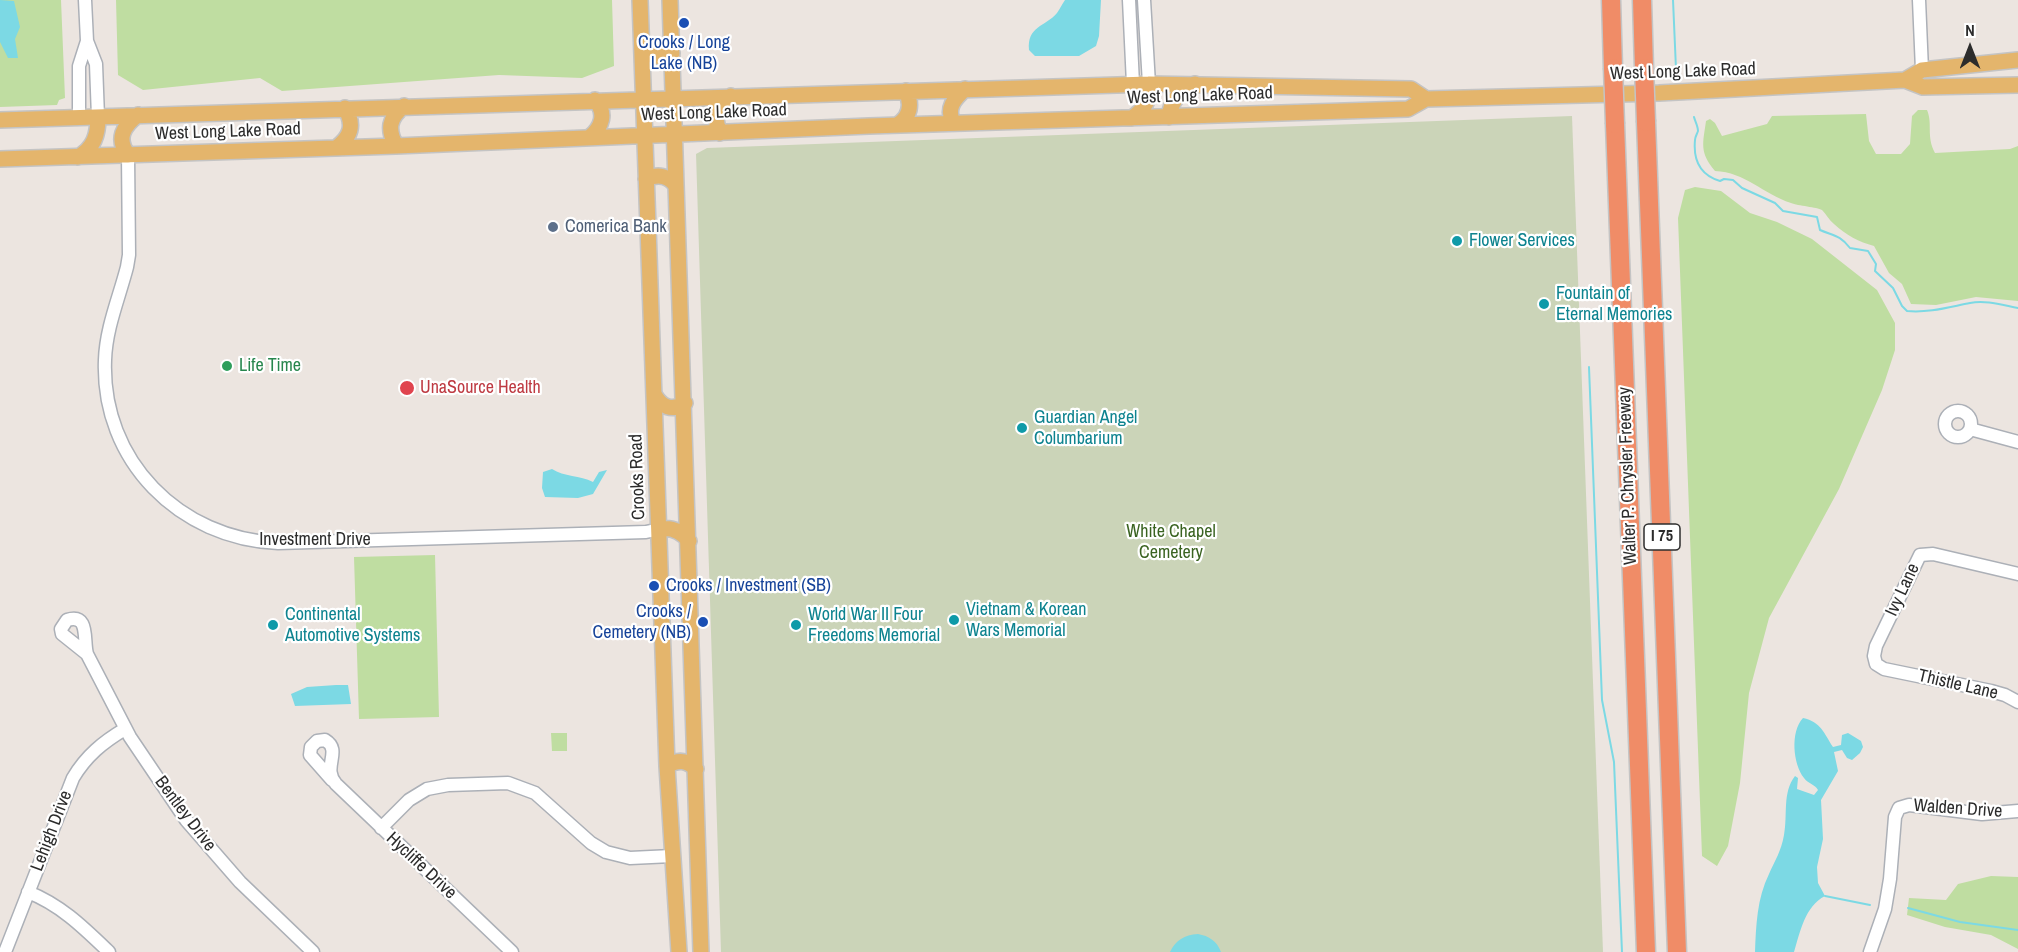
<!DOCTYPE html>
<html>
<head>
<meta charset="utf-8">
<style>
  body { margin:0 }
  #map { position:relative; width:2018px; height:952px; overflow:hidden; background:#ece5e0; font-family:"Archivo Narrow",sans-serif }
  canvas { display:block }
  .north { position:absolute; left:1940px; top:18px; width:60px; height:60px; -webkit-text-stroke:4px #fff; paint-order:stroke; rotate:0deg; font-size:16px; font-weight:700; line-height:24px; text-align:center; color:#2c2c2c }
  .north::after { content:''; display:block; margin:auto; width:21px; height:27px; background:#2c2c2c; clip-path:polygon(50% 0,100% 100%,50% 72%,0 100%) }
</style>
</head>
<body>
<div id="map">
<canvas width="2018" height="952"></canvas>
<div class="north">N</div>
</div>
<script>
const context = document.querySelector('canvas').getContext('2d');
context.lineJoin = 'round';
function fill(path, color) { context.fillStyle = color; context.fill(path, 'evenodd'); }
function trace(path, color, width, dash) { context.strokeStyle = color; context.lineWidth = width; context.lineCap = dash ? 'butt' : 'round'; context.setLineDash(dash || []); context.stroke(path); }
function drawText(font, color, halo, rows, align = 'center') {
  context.font = font + ' "Archivo Narrow",sans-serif'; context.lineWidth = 4.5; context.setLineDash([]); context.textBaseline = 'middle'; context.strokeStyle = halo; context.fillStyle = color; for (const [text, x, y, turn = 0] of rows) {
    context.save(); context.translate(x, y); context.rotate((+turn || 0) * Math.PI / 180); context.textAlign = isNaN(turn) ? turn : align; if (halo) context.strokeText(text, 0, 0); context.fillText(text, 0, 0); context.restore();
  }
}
fill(new Path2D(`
  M0,0H61L65,98L59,100L57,105L0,107Z
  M116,0H612L614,66L582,78L499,75L282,91L260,78L143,90L118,75Z
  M1918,110H1927C1933,124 1926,136 1935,153L2010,149L2018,146V301L1976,297L1936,305L1911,304L1902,284L1889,273L1874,246C1859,242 1846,235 1834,224C1829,220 1826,214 1822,210C1817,207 1798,206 1791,203C1763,194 1745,172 1715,171C1699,152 1703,143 1706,121L1710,119L1715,123L1722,136L1767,124L1772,116L1866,114L1869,141L1876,154H1901L1910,144L1912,116Z
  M1695,187L1721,191L1750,213L1777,222L1812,239L1877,290L1895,323V350L1882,390L1839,489L1769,618L1749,693L1740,783L1728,846L1717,866L1702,856L1678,218L1685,190Z
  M435,555L439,717L359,719L354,557Z
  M551,733H567V751H552Z
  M1991,876L2018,877V949L1991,935L1945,927L1907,915L1909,898L1946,900L1958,884Z`), '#bfdda1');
fill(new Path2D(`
  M1572,116L1603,952H721L696,154L707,148Z`), '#cbd4b8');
fill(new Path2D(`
  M0,0L14,1L20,27L15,39L18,58H8L0,42Z
  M1065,0H1101L1099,36L1096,46L1079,56H1035L1029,50C1027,26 1045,27 1057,13C1060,9 1062,4 1065,0Z
  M552,469C564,477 580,475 593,482L599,472L607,470L593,494L578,498L545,497L542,488L543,472Z
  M336,685H348L351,704L295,706L291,694L307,687Z
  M1803,718C1821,722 1824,733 1833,747L1841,745L1842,735L1848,733L1861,741L1863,747L1860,753L1852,760L1847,758L1842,750L1834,752L1838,771L1821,800L1823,839L1817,867L1818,883L1825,896C1805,906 1800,932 1794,952H1755C1756,926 1757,898 1769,874C1775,860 1781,852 1784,835C1788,815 1782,793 1795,776L1798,778L1797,789L1814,795L1818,790C1815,784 1808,784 1804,778C1793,764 1790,732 1803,718Z
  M1198,934C1209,936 1217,941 1221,952H1170C1176,940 1184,935 1198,934Z`), '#7cd9e4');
trace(new Path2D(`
  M1673,0L1676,69
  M1694,117C1695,121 1698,126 1698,131C1697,134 1695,137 1695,140C1693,161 1700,175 1720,181L1724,179L1733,180L1742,188L1775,203L1783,211L1817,217L1820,230C1834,236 1840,235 1850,248L1868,251L1876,264L1875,271L1893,288L1902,306L1907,311C1929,313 1949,307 1970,303C1986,300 2002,305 2018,308
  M1589,367L1602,700L1614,762L1622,952
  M1825,896L1870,905
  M1908,908L1960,922L2018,930`), '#7cd9e4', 2);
const minor = new Path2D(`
  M1129,0L1133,84
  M1144,0L1149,84
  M1919,0L1922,70
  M87,41L96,64L98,117
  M79,118V66L87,41L85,0
  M128,155L129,255L127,267C119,298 106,328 105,360C101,461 180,539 278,543L646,532L660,529
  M1945 424a13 13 0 1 1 26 0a13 13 0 1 1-26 0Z
  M1970,429L2018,442
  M2018,574L1933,554L1920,555L1876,646L1874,656L1876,664L1884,669L1991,691L2005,695L2018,702
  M87,654L62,634L61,629L67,620C90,613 83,640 87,654L130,737L186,820L240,882L313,952
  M332,780L310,755L311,747L317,741L325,740C343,751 321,767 336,784L512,952
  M381,828L409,800L427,789L448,785L508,783L535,793L591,843L606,852L630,858L672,856
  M28,892C61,905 84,928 109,952
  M5,952L73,778C86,756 103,742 125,729
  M1870,952L1885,909L1890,879L1895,817L1899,808L1909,805L1982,814L2018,811`);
const major = new Path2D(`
  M640,0L667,766L679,952
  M670,0L701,952
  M642,46C650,57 660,59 672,53
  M1905,80L1922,70L2018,60
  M1169,117C1171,100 1180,90 1195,84
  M1132,118C1145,109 1150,100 1149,84
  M0,120L1149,84L1411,89L1426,99
  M953,123C946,108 954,99 965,89
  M897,125C911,117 912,104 906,91
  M720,133C713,117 715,104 731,96
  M590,137C602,127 607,113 595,100
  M396,146C387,129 389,118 404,106
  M336,148C351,137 355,125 345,108
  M128,155C116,139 123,126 138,115
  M78,157C94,148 98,135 98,117
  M0,159L396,146L869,126L1408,109L1426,99L1659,93L1905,80L1923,87L2018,85
  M646,179C657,174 669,175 676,186
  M654,394C661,407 672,412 685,403
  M660,529C672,527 681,531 689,541
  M667,766C678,759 687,760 696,769`);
const highway = new Path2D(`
  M1611,0L1613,68
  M1642,0L1644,68
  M1646,122L1677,952
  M1615,124L1646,952`);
trace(minor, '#acb0b7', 15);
trace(major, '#c4c4c4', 18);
trace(highway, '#c4c4c4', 21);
trace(minor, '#fff', 12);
trace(major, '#e4b56c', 15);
trace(highway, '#f08c67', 18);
const highwayBridge = new Path2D(`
  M1613,68L1615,124
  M1644,68L1646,122`);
trace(highwayBridge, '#c4c4c4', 21, []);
trace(highwayBridge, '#f08c67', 18);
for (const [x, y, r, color] of [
  [684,23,6,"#1a4fb4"],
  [553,227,6,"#5c6f8a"],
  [1457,241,6,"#0f9aa8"],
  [1544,304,6,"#0f9aa8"],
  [227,366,6,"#2e9e5b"],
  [407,388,8,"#e0444e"],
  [1022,428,6,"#0f9aa8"],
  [654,586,6,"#1a4fb4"],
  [954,620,6,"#0f9aa8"],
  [703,622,6,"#1a4fb4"],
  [273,625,6,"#0f9aa8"],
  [796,625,6,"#0f9aa8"]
]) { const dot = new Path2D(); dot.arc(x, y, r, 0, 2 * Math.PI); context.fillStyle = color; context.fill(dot); trace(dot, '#fff', 2); }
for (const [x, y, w] of [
  [1662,537,36]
]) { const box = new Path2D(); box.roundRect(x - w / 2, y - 13, w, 26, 4.5); context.fillStyle = '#fff'; context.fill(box); trace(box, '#2c2c2c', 1.5); }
drawText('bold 16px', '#2c2c2c', null, [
  ["I 75",1662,537]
]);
drawText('18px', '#164399', '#fff', [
  ["Crooks / Long",684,43],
  ["Lake (NB)",684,64],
  ["Crooks / Investment (SB)",666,586,"left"],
  ["Crooks /",691,612,"right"],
  ["Cemetery (NB)",691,633,"right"]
]);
drawText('18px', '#2c2c2c', '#fff', [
  ["West Long Lake Road",1683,72,-2],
  ["West Long Lake Road",1200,96,-2],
  ["West Long Lake Road",714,113,-2],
  ["West Long Lake Road",228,132,-2],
  ["Walter P. Chrysler Freeway",1628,476,-92],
  ["Crooks Road",638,477,-92],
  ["Investment Drive",315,540],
  ["Ivy Lane",1903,590,-65],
  ["Thistle Lane",1958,685,13],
  ["Walden Drive",1958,809,4],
  ["Bentley Drive",185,814,53],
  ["Lehigh Drive",52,831,-69],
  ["Hycliffe Drive",421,866,43]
]);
drawText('18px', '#4e5e75', '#fff', [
  ["Comerica Bank",565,227]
], 'left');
drawText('18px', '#0d838f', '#fff', [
  ["Flower Services",1469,241],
  ["Fountain of",1556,294],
  ["Eternal Memories",1556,315],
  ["Guardian Angel",1034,418],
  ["Columbarium",1034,439],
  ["Vietnam & Korean",966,610],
  ["Wars Memorial",966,631],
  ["Continental",285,615],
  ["Automotive Systems",285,636],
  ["World War II Four",808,615],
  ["Freedoms Memorial",808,636]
], 'left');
drawText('18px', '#27864d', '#fff', [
  ["Life Time",239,366]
], 'left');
drawText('18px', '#be3a42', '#fff', [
  ["UnaSource Health",420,388]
], 'left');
drawText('18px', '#3a6321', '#fff', [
  ["White Chapel",1171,532],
  ["Cemetery",1171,553]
]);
</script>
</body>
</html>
